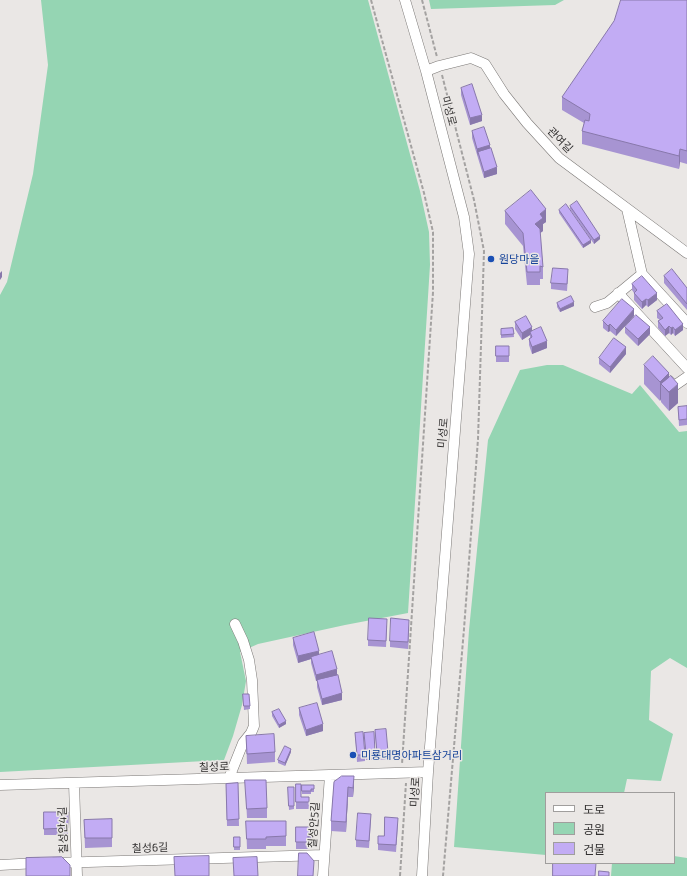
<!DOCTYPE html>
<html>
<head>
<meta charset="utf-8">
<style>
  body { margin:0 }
  #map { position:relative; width:687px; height:876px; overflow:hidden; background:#eae7e5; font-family:"Exo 2","Noto Sans KR",sans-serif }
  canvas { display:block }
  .legend { position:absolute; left:545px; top:792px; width:130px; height:72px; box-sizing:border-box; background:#eae7e5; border:1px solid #a09e9d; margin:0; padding:5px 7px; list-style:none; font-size:12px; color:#323030 }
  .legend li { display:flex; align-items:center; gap:8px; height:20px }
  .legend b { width:20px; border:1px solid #a09e9d }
</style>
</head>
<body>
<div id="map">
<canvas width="687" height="876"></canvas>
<ul class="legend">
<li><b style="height:5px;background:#fff"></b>도로</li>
<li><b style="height:11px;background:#95d5b3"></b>공원</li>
<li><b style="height:11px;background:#c2acf4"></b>건물</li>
</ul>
</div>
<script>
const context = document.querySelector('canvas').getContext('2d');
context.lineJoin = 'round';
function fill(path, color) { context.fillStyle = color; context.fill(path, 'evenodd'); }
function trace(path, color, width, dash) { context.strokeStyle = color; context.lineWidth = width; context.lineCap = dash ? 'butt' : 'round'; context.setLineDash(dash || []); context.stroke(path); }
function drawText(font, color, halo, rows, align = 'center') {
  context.font = font + ' "Exo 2","Noto Sans KR",sans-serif'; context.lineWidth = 3; context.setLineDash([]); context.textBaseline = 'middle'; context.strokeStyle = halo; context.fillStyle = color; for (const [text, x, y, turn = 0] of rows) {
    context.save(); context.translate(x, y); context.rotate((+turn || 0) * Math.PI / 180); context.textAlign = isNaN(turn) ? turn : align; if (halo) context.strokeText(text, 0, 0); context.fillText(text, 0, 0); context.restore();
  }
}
fill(new Path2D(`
  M41,0H368L420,191L429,232L430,265L408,613L345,625L258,644L240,652L246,681L242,705L233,736L224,760L0,772V295L7,282L33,174L48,65Z
  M429,0H564L555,5L431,9Z
  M547,365H563L632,394L640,385L679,432L687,431V668L670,658L651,671L649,720L673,734L661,781L627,779L624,793H546V855L454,847L469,630L488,440L520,370Z
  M674,856L687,858V876H611L612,863H674Z`), '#95d5b3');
const minor = new Path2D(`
  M405,0L426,71L464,217L469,254L428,772L422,876
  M426,71L439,66L471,58L485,64L504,94L527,123L559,158L687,253
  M627,209L642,274L687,323
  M618,293L687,368
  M595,307L607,303L642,274
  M668,380L674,386L687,377
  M229,778L243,743L251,733L254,726L252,680L249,660L243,641L235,624
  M74,783L77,876
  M0,785L428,772
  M54,863L324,855
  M0,865L38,863
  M323,876L330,775`);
trace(minor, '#7b7876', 11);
trace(new Path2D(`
  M371,0L424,193L433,232V292L402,764
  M422,0L437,57
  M442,75L474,200L484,251L478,439L464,629L443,876
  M400,876L406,783`), '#a4a2a1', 2, [4, 2]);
trace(minor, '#fff', 10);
fill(new Path2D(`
  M687,0V164L680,162L679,169L582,144V131L584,123L562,110V97Z
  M461,88L482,121L470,125L461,95Z
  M472,131L490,148L497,174L484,178L472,138Z
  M570,206L600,239L594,244L570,209Z
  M559,210L591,243L583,248L559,213Z
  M505,211L546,222L543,224V231L540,233L543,267V279H540V285H527L523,246L505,224Z
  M568,276L567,291L551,289V283Z
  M664,276L687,288V310L664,283Z
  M632,284L657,300L648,307L646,305L642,309L634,300V293L632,290Z
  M557,303L574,306L560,312L557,307Z
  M657,311L683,330L675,336L673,333L671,335L669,333L665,336L658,328V321L660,320L657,318Z
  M634,316L616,336L610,331L608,332L603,328V321Z
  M515,322L532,331L547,348L532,354L529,345V339L530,338V335L522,340L515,329Z
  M625,327L650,334L638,346L625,333Z
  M513,328L514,337L501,338V329Z
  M496,346H509V362H496Z
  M626,354L610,373L599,364V358Z
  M644,365L669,377L678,403L669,411L661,402V399L660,401L644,384Z
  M687,406V425L679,426L678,407Z
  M387,625L386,647L368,646V640Z
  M409,626L408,649L390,647V641Z
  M293,638L319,654L337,675L342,700L322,705L317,687V681H316L311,663V659L298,663L293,645Z
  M243,694L250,706V709L244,710Z
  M299,708L323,731L306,736L299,715Z
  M272,712L286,724L279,728L272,716Z
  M375,730L388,752V759L377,760Z
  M355,733L365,755V761L357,762Z
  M364,733L375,753V760H366Z
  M246,736L275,752V762L247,764Z
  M291,752L285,766L278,763V760Z
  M245,780L267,808V818H247Z
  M334,782L354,786L353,797H348L346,832L331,831V821Z
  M238,783L239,826H227L226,784Z
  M296,784L301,797H309V809H296Z
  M302,785H314V792H311V794H302Z
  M288,787H294V809L289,810Z
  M44,812H68V835H44Z
  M112,819V847L85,848L84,820Z
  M371,820L369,848L356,847V840Z
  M246,821H286V846H266V849H247Z
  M398,824L396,852L378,850V844L384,836Z
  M296,827H312V843H308V849H296Z
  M234,837H240V850H234Z`), '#a794d2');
fill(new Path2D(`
  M482,115V121L470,125V118Z
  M490,145V152H478L477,156V149Z
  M680,149V162L679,169V156Z
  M497,167V174L484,178V172Z
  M546,209V222L543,224V231L535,237V224L540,214Z
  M600,236V239L594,244V240Z
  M591,240V243L583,248V245Z
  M2,271V277L0,280V273Z
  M657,293V300L648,307V300Z
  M646,299V305L642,309V302Z
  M574,302V306L560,312V309Z
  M634,309V316L616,336V330Z
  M610,324V331L608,332V326Z
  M683,324V330L675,336V330Z
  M669,326V333L665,336V330Z
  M532,327V334L530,332V335L522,340V333Z
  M650,327V334L638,346V339Z
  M673,327V333L671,335V328Z
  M547,341V348L532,354V347Z
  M626,347V354L610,373V367Z
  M669,373V392L678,384V403L669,411V393L661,384V399L660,401V382Z
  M409,620V626L408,649V642Z
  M319,651V657H311V659L298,663V656Z
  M337,669V676L316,681V675Z
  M342,693V700L322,705V699Z
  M286,721V724L279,728V725Z
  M323,724V731L306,736V730Z
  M291,749V752L285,766V763Z
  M354,776V786L353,797V788Z
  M348,787V797L346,832V822Z`), '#8878ab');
const building = new Path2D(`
  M621,0H687V151L680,149L679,156L582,131L585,120L589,121L590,114L562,97L614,21Z
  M472,84L482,115L470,118L461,88Z
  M484,127L490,145L477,149L472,131Z
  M491,148L497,167L484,172L478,152Z
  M531,190L546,209L540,214L543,218L535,224L540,229L543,267L540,266V272H527L523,233L505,211Z
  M577,201L600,236L594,240L570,206Z
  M566,204L591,240L583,245L559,210Z
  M553,268L568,269L567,284L551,283Z
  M672,269L687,288V304L664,276Z
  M642,276L657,293L648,300L646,299L642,302L634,293L637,290L632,284Z
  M571,296L574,302L560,309L557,303Z
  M622,299L634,309L616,330L610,324L608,326L603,321Z
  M667,304L683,324L675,330L673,327L671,328L669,326L665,330L658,321L663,318L657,311Z
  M636,315L650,327L638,339L625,327Z
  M526,316L532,327L522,333L515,322Z
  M541,327L547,341L532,347L529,339L532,337L530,332Z
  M513,328L514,334L501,335V329Z
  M614,338L626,347L610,367L599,358Z
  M496,346H509V356H496Z
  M653,356L669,373L660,382L644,365Z
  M671,376L678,384L669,392L661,384Z
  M687,406V419L679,420L678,407Z
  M369,618L387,619L386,641L368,640Z
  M391,618L409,620L408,642L390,641Z
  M314,632L319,651L298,656L293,638Z
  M332,651L337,669L316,675L311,657Z
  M338,675L342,693L322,699L317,680Z
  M243,694H249L250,706H244Z
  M317,703L323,724L306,730L299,708Z
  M279,709L286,721L279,725L272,712Z
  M386,729L388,752L377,753L375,730Z
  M363,732L365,755H357L355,733Z
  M374,732L375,753L366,754L364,733Z
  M274,734L275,752L247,754L246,736Z
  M285,746L291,749L285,763L278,760Z
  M342,776H354L353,788L348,787L346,822L331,821L334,782Z
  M245,780H266L267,808L247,809Z
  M238,783L239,819L227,820L226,784Z
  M296,784H301V797H309V802H296Z
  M302,785H314V789H311V791H302Z
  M288,787H294V806H289Z
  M44,812H68V828L44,829Z
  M358,813L371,814L369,841L356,840Z
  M385,817L398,818L396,845L378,844V836H384Z
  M112,819V838H85L84,820Z
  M246,821H286V836L266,837V839H247Z
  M296,827H312V837L308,836V842H296Z
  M234,837H240V847H234Z
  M299,853H307L314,861L313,876H298Z
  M209,856V876H175L174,857Z
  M62,857L70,865V876H26V858Z
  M257,857L258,876H234L233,858Z
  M553,863H596L595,876H553Z
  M599,871L609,872V876H599Z`);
fill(building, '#c2acf4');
trace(building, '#8878ab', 1);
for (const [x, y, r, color] of [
  [491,259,4,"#1a4fb4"],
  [353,755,4,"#1a4fb4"]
]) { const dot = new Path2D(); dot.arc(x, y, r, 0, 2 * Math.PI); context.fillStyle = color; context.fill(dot); trace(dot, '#eae7e5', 1.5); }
drawText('11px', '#323030', '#eae7e5', [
  ["미성로",449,111,75],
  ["관여길",560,140,45],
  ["미성로",443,433,-85],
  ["칠성로",214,767,-2],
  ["미성로",415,792,-87],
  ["칠성안5길",314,825,-86],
  ["칠성안4길",63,830,-92],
  ["칠성6길",150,848,-2]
]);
drawText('11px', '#164399', '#eae7e5', [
  ["원당마을",499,259],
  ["미룡대명아파트삼거리",361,755]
], 'left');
</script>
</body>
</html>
